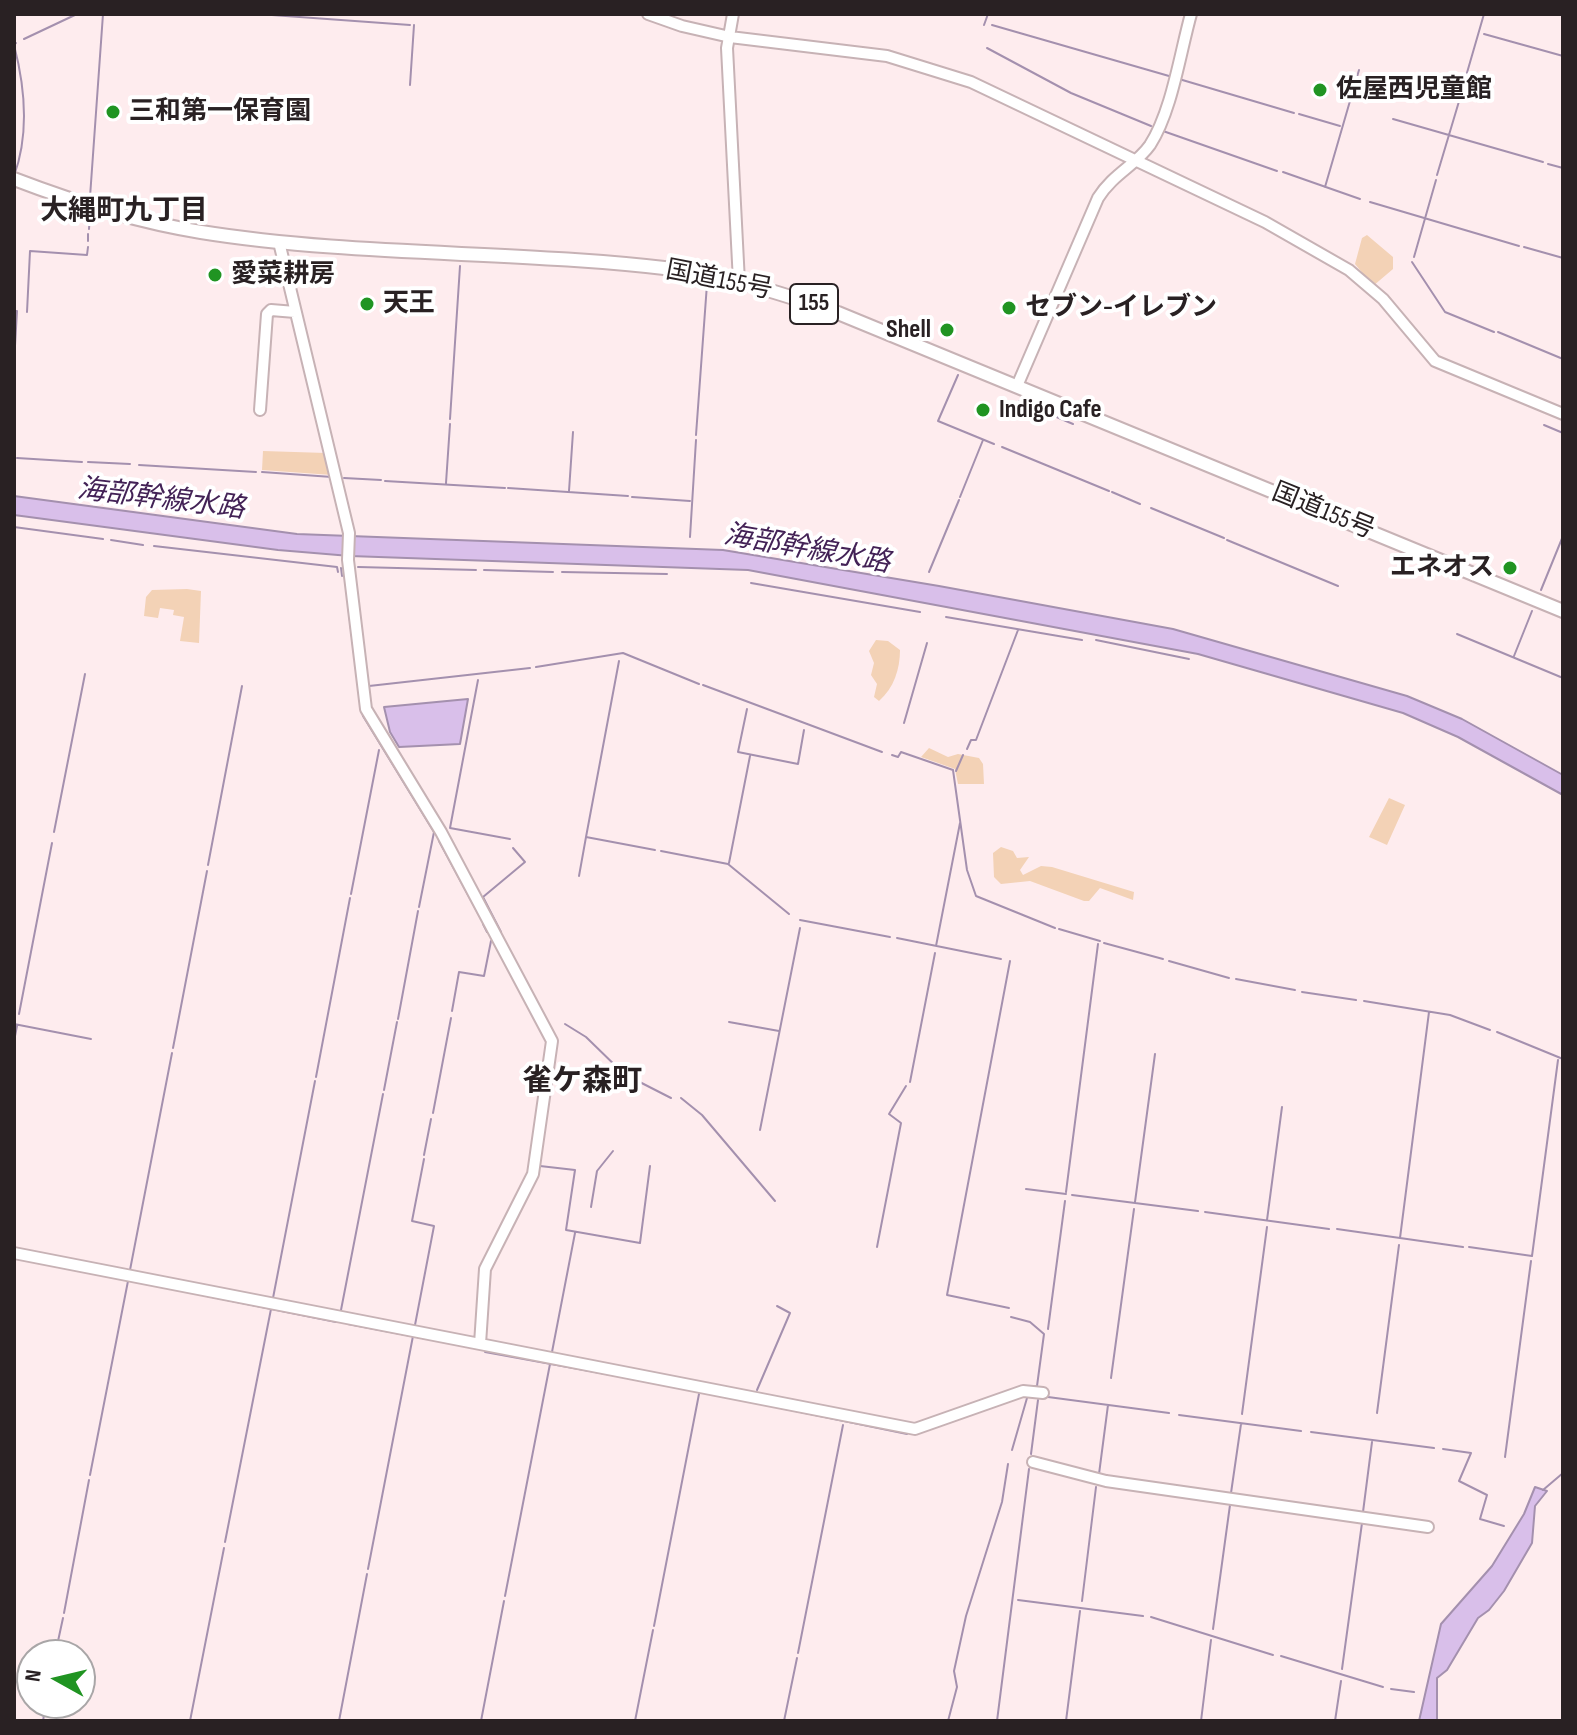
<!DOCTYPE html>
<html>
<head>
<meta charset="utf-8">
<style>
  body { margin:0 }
  #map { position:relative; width:1577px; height:1735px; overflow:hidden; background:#feecee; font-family:"Sofia Sans Condensed",sans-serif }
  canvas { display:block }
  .frame { position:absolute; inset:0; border:16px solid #292123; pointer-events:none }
  .north { position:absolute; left:16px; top:1639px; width:80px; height:80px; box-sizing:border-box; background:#fff; border:2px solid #a9a6a7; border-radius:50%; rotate:278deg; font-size:22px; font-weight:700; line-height:32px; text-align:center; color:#292123 }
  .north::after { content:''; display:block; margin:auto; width:28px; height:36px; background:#209422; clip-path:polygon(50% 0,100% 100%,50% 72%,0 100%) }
</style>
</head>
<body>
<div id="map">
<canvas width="1577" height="1735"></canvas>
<div class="frame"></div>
<div class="north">N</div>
</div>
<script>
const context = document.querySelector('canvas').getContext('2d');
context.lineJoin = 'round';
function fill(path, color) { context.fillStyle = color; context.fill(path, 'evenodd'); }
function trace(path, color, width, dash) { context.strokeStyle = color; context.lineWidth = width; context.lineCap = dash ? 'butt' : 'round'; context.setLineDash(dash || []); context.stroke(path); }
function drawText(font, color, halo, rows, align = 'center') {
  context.font = font + ' "Sofia Sans Condensed","Noto Sans JP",sans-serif'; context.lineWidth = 8; context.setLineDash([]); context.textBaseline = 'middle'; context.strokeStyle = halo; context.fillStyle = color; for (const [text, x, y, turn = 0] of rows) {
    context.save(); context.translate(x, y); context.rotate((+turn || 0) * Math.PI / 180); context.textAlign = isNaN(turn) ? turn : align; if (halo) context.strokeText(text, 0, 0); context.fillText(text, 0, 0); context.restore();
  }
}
fill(new Path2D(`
  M1367,235L1393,257V269L1373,286L1355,264L1362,238Z
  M263,451L326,453L332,475L262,470Z
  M187,589L201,591L199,643L180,641L184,617L173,615L174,610L160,608L158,618L144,616L146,597L152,590Z
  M876,640L888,641L900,650C900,669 894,688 879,701L874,697L877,684L871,675L874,663L869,651Z
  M929,748L948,757L958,754L979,758L983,764L984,784H958L955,769L921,757Z
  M1389,798L1405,805L1387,845L1369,837Z
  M1001,847L1013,851L1017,858L1029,857L1020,870L1023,875L1041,866L1052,867L1134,892L1133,900L1100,888L1089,901H1084L1030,881L1001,884L994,877L993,853Z`), '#f3d2b6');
const water = new Path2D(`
  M14,496L297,534L723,550L939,586L1173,629L1407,696L1462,719L1563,775V795L1458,737L1403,713L1198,654L748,570L350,556L278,550L14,515Z
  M468,699L460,744L399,747L390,732L384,707Z
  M1535,1487L1547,1491L1535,1506L1532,1543L1504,1591L1489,1610L1478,1618L1447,1670L1437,1678V1721H1419L1441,1624L1492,1566L1524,1514Z`);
fill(water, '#d9bfea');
trace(water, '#a490ae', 2);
trace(new Path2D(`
  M258,14L410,25
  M984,25L988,14
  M992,25L1169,76
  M1484,34L1563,56
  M24,39L77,14
  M14,44L16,43
  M14,45C25,87 29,135 14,176
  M987,48L1071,93L1151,126
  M1179,79L1294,113
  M410,85L414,25
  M1462,90L1484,14
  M1299,114L1340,126
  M1393,119L1543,162
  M1163,131L1277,171
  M1548,164L1563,168
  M1283,172L1360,199
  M1437,175L1460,98
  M1325,187L1359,70
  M90,197L103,14
  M1370,202L1519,246
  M89,229L90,214
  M88,241V234
  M1524,247L1563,258
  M1414,257L1436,180
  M1412,262L1445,312L1494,332
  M14,311H17L14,363
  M27,312L30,251L87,255L88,247
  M1498,332L1563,359
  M958,375L938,421L994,444
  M1019,401L1073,424
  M450,419L460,266
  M1544,425L1563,433
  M696,435L707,284
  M1002,447L1109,491
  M17,458L82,462
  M88,462L130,464
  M139,465L256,472
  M262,472L332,477
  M344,478L381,480
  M385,481L505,488
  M446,483L450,424
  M508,488L628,496
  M569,491L573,432
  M1112,492L1140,504
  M632,497L690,501
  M960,497L983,440
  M1151,508L1224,538
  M14,527L103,539
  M690,537L696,440
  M111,540L143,545
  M1227,540L1338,586
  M154,546L337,567L338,572
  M358,567L476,570
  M341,568L342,576
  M484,570L553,572
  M562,572L667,574
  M929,572L959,500
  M751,583L920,612
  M1541,590L1563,536
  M348,605L354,654
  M946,617L1082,640
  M1457,634L1563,678
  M1096,640L1189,659
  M1514,656L1532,611
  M355,661L363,716L434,832L419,907
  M536,667L623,653L699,684
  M478,680L450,828L510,839
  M703,685L882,752
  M369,686L530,668
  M747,709L738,752L798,764L804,730
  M904,723L927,643
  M967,749L971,740H976L1018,630
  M892,755L898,757L901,752L953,770L967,870L976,896L1055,928
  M956,771L963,755
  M54,832L85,674
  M586,837L619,661
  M439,841L480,917
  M661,851L728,864L789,914
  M729,863L750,756
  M208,865L242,686
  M579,876L586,837L655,850
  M351,894L379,750
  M800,920L890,937
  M483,924L487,932
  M1059,929L1100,941
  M501,932L483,897L525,862L513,848
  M897,938L1001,959
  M1104,943L1163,959
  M936,946L960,823
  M1169,961L1229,978
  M505,963L545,1039
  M1236,979L1295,990
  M1302,992L1356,1000
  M1364,1001L1450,1015L1490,1030
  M452,1011L459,972L484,976L491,941
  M19,1014L52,843
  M398,1019L418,911
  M729,1022L779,1031
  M14,1024L91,1039
  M565,1024L586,1037L624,1074L671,1098
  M1497,1032L1563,1059
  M14,1041L17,1026
  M173,1048L207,871
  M316,1077L350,898
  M910,1082L935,953
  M384,1090L397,1022
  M681,1098L702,1115L775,1201
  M433,1113L451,1018
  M760,1130L800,928
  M424,1155L431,1119
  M540,1166L575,1170L566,1230L640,1243L650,1166
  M1026,1189L1066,1194
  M1066,1192L1098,944
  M1072,1195L1198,1211
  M1135,1202L1155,1054
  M591,1207L597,1171L613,1151
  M1205,1212L1329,1229
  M1267,1220L1282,1107
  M1337,1229L1463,1247
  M1400,1238L1429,1012
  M877,1247L901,1123L889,1114L906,1086
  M1469,1247L1532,1256L1558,1060
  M130,1270L172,1053
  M207,1296L336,1322
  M273,1298L315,1081
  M1009,1308L947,1295L1010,961
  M341,1310L383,1094
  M1011,1317L1030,1322L1044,1334L1037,1386L1030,1387
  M348,1324L427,1339
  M415,1325L434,1226L412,1221L424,1159
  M1048,1329L1065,1201
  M485,1352L617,1376
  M552,1352L575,1233
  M627,1378L696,1391
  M1111,1378L1134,1209
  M757,1390L790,1313L777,1306
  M1048,1397L1169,1413
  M776,1407L907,1434
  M1377,1413L1399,1245
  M1242,1414L1267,1227
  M1179,1415L1301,1431
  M1311,1432L1434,1448
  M1443,1449L1471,1453L1459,1481L1487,1495L1480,1519L1504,1526
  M1012,1450L1027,1398
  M1031,1454L1038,1400
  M1505,1457L1531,1261
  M1099,1474L1108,1405
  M90,1475L128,1281
  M1543,1490L1563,1473
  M1231,1493L1241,1424
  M1363,1512L1372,1442
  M225,1542L271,1309
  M368,1569L413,1336
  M505,1596L550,1364
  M1018,1600L1143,1616
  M1082,1601L1096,1487
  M64,1613L89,1480
  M1151,1617L1273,1655
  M654,1626L699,1394
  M1213,1629L1230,1505
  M798,1653L843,1425
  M55,1655L63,1618
  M1281,1656L1383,1687
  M1342,1669L1362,1523
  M1391,1689L1414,1692
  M43,1721L46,1703
  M190,1721L224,1548
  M339,1721L367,1574
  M481,1721L504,1601
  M635,1721L653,1630
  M784,1721L797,1658
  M948,1721L957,1687L954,1671L966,1616L1002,1502L1008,1464
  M997,1721L1029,1469
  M1066,1721L1080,1611
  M1201,1721L1211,1640
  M1335,1721L1341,1681`), '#a490ae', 2);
const tertiary = new Path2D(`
  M648,14L682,26L730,37L887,56L971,82L1265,222L1349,270L1383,299L1435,361L1563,414
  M733,14L727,48L739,282
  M279,242L349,533L348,560L366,709L441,832L552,1041L533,1174L485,1269L480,1344
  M1017,386L1098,198C1113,174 1136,165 1150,145C1172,111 1180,53 1191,14
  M260,410L267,314L271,310L295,312
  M14,1253L915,1429L1023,1391L1043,1393
  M1033,1462L1106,1481L1428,1527`);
const trunk = new Path2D(`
  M14,179C74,202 137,222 201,232C357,257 517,250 673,269C730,277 784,294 838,313L1563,611`);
trace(tertiary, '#c7b2b5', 14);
trace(trunk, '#c7b2b5', 16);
trace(tertiary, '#fff', 10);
trace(trunk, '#fff', 12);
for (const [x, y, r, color] of [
  [1320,90,8,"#209422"],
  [113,112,8,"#209422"],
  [215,275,8,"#209422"],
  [367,304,8,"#209422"],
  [1009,308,8,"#209422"],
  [947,330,8,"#209422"],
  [983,410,8,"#209422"],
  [1510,568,8,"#209422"]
]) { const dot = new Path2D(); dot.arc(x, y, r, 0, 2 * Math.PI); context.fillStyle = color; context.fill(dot); trace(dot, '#fff', 3); }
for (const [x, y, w] of [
  [814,304,48]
]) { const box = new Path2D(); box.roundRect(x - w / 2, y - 20, w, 40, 6); context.fillStyle = '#fff'; context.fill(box); trace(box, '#292123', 2); }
drawText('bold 24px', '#292123', null, [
  ["155",814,304]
]);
drawText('bold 26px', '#292123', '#fff', [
  ["佐屋西児童館",1336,90],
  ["三和第一保育園",129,112],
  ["愛菜耕房",231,275],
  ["天王",383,304],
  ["セブン-イレブン",1025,308],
  ["Shell",931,330,"right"],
  ["Indigo Cafe",999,410],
  ["エネオス",1494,568,"right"]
], 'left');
drawText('26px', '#292123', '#fff', [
  ["国道155号",719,281,11],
  ["国道155号",1323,512,22]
]);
drawText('bold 28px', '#292123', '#fff', [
  ["大縄町九丁目",124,212]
]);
drawText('italic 28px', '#432256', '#fff', [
  ["海部幹線水路",161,500,7],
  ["海部幹線水路",807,550,10]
]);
drawText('bold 30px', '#292123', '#fff', [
  ["雀ケ森町",582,1082]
]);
</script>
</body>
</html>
